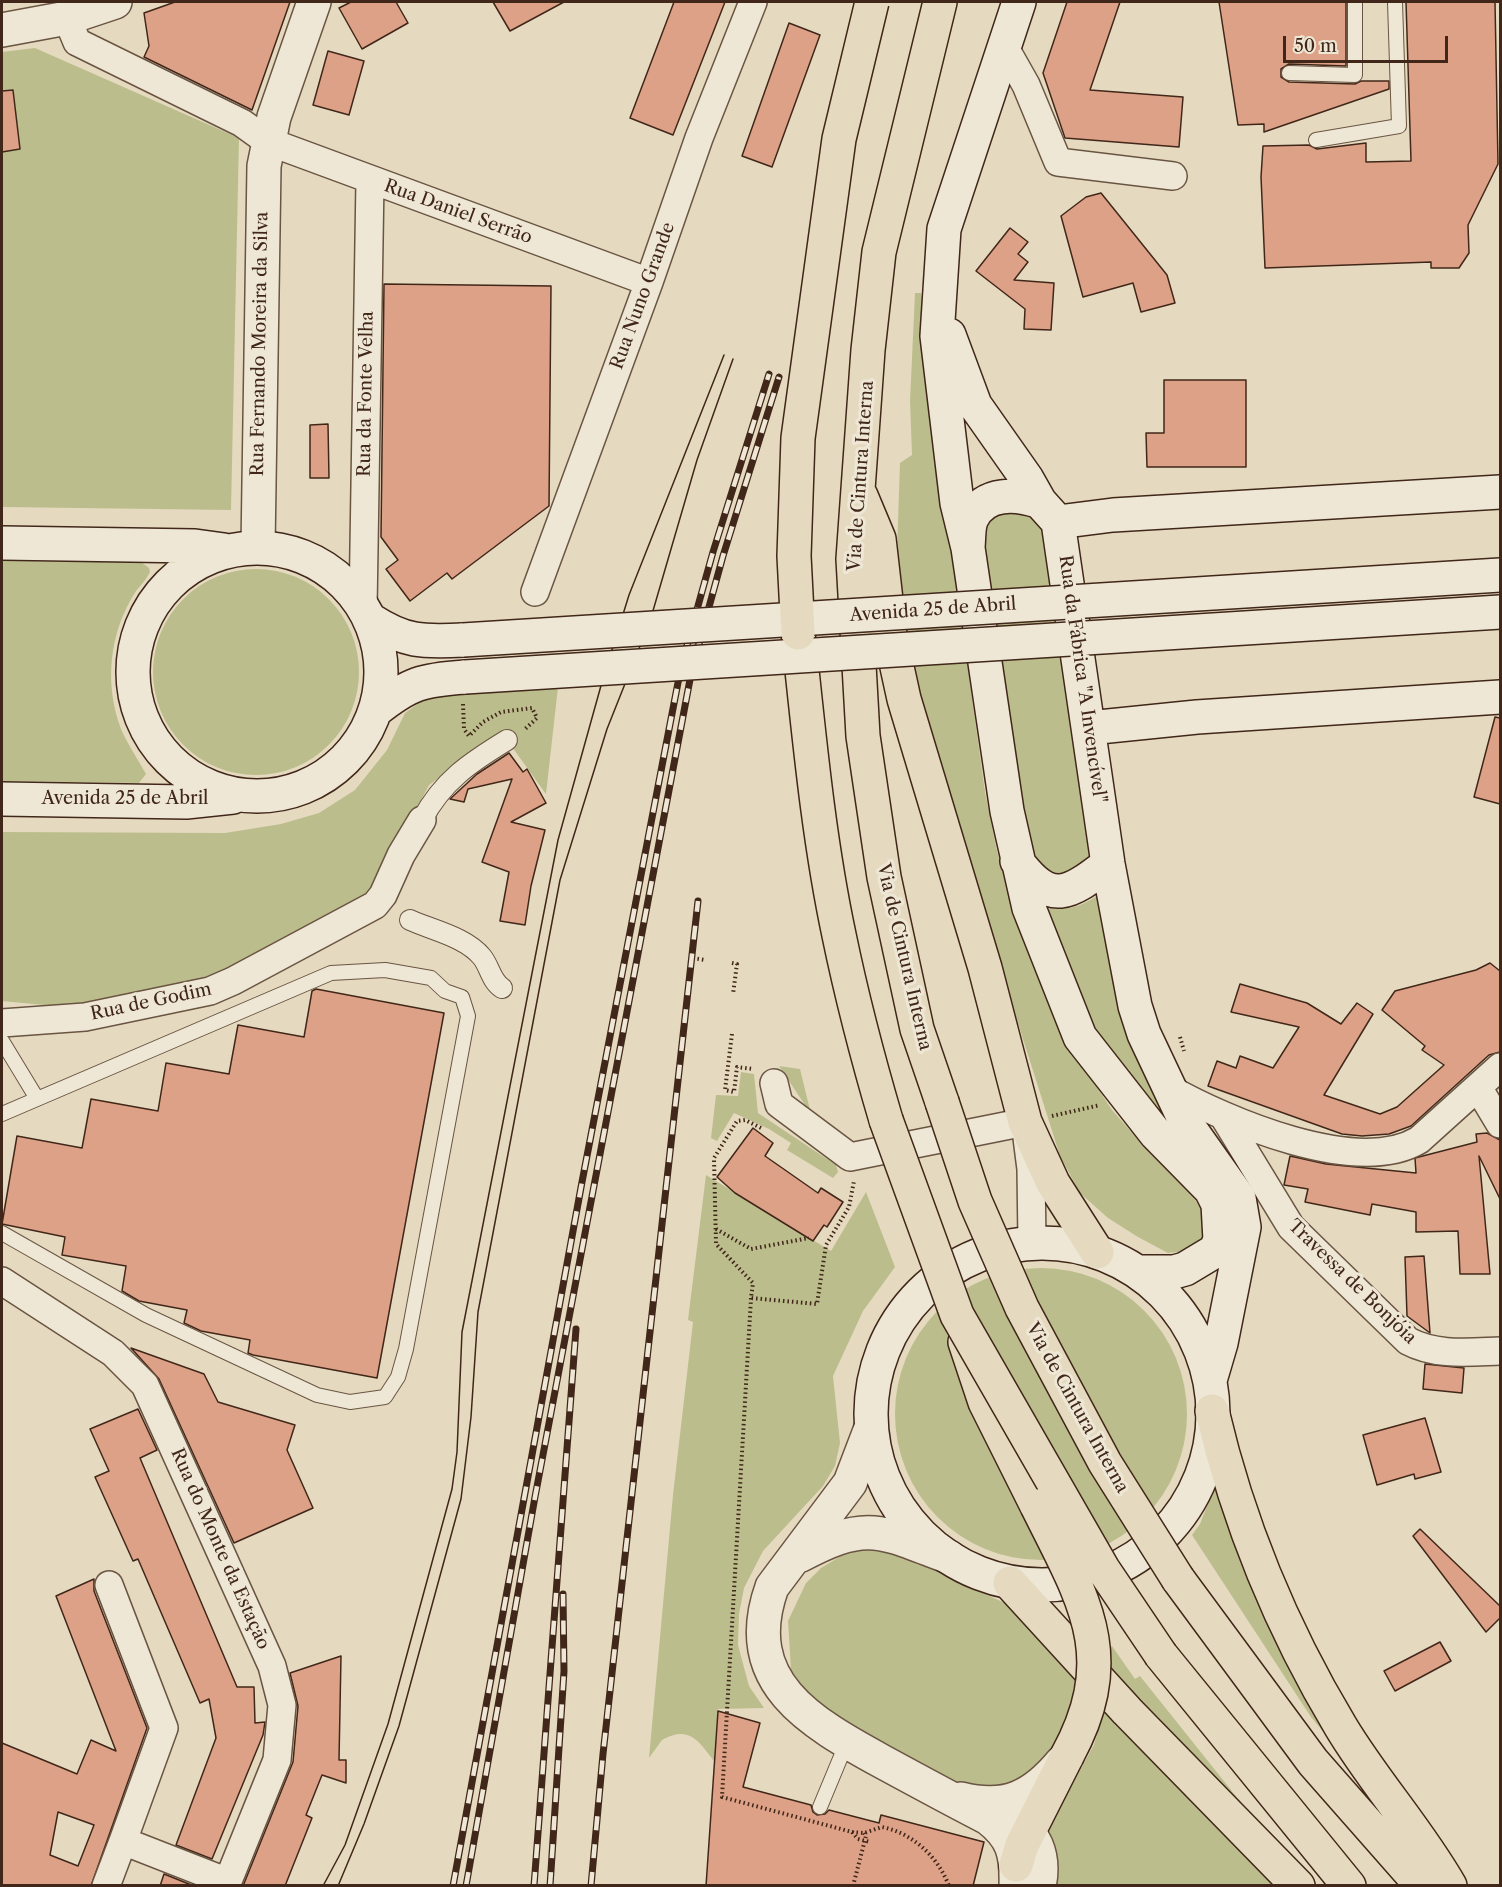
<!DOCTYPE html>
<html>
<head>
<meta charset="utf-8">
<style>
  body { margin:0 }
  #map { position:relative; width:1502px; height:1887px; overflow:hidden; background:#e5dabf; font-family:"Libre Caslon Text",serif }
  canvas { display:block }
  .frame { position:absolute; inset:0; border:3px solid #412719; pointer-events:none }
  .scale { position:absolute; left:1283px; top:36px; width:165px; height:27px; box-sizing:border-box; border:3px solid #412719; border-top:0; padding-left:8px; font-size:18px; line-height:21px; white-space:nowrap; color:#412719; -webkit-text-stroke:4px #eee7d5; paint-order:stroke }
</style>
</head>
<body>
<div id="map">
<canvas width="1502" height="1887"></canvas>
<div class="frame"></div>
<div class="scale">50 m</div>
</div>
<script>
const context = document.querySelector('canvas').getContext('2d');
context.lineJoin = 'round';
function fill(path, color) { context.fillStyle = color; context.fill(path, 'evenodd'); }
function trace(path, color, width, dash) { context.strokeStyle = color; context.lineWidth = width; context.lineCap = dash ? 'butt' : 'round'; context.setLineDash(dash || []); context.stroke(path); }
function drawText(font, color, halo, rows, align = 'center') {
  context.font = font + ' "Libre Caslon Text",serif'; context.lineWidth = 6; context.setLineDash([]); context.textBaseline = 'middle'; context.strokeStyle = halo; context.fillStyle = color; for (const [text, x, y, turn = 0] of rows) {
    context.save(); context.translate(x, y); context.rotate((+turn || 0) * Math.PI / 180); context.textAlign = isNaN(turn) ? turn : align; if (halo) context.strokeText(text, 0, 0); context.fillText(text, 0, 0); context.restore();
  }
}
fill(new Path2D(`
  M35,48L239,138L231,510L2,507V52Z
  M915,293H921L958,596L985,792L997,851L1028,952L1074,1053L1112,1110L1150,1153L1189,1191L1205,1214L1206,1241L1189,1251L1168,1253L1138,1237L1108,1218L1080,1193L1060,1156L986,922L909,663L897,551L900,463L912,455L910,401Z
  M1019,504L1044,523L1092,838L1089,857L1079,870L1062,877L1047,874L1026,852L981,540L990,514Z
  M2,561L141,562L149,568L150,572C146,580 141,585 136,591C109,633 104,683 121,729C128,745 138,759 146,774L139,783L2,781Z
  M153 672a103 103 0 1 1 206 0a103 103 0 1 1-206 0Z
  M558,687L546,794L507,740L470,756L429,785L371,897L205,986L75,1008L2,1001V832L225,833L281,824L319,813L355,790L387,750L405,713L426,698L463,690Z
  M1102,892L1177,1137L1116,1063L1070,992L1046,908C1067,912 1086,905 1102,892Z
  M779,1066L800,1069L811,1114Z
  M741,1072L754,1074L758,1113L836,1165L838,1172L833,1178L787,1150L791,1143L769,1129L734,1113L717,1141L711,1138L716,1095L738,1096Z
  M706,1175L831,1251L866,1192L895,1267L863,1311L833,1376L840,1443L835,1466L823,1486L763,1551L744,1588L739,1614L738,1645L749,1686L764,1708L718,1709L715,1762C699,1743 691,1724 662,1740L649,1758L673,1495L693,1322L688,1320Z
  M895 1414a146 146 0 1 1 292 0a146 146 0 1 1-292 0Z
  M1218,1478L1340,1752L1311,1717L1192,1535L1200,1524Z
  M862,1550L892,1553L909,1559L1007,1604L1023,1614L1077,1667L1070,1711L1057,1740L1032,1772L1015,1786L972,1791L835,1721L798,1684L791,1670L788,1621L806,1583L821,1568L841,1556Z
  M1112,1646L1135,1679L1140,1676L1251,1815L1249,1818L1109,1677L1108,1649Z
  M1105,1704L1276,1885H1053L1052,1845L1047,1829L1094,1745Z`), '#bcbd8d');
const building = new Path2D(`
  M175,2H290L252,110L144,57L149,46L144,13Z
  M351,2H396L408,23L362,49L339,8Z
  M493,2H564L510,31Z
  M674,2H725L673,135L630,118Z
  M1067,2H1120L1090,90L1183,97L1179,147L1065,138L1043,73Z
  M1219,2H1346V66L1289,64L1281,69V77L1289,82L1355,84L1361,81H1389V89L1264,132V124L1238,125Z
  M1406,2H1495L1498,164L1468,225L1469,253L1459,268H1431V262L1265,268L1261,177L1263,146L1309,145L1317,149L1366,143V162L1411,161Z
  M789,23L820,35L772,167L742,156Z
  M328,51L364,61L349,115L313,105Z
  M13,90L20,149L2,152V91Z
  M1101,193L1167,275L1175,303L1141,312L1133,283L1083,297L1061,216L1086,197Z
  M1010,228L1028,242L1018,254L1028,262L1014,280L1054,283L1051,330L1024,329L1025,309L976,271Z
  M384,284L551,286L549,506L452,579L447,573L410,601L386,569L398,560L381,537Z
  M1164,380H1246V467H1147L1146,433H1164Z
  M328,424L329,478H310V425Z
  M1495,717L1500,718V804L1474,797Z
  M509,753L523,772L527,769L546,803L511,822L545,830L531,886L525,925L500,921L509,872L482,862L512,779L468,789L464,802L450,799L477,774Z
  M1490,963L1500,971V1052L1489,1055L1411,1126L1389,1134L1362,1136L1342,1134L1208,1086L1217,1061L1236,1068L1240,1056L1273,1068L1299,1027L1231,1012L1240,984L1307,1003L1341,1024L1357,1003L1373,1014L1324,1095L1380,1114L1397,1107L1444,1065L1422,1050L1425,1046L1382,1010L1395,991L1476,970Z
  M316,989L444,1013L377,1378L253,1355L248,1353L250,1340L201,1331L184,1323L187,1310L139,1301L122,1291L126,1266L62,1255L65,1237L2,1224L17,1136L82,1148L91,1099L158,1111L166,1063L229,1074L238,1025L304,1037L312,991Z
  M753,1128L773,1143L765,1156L818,1193L821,1188L843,1202L827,1227L824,1225L813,1241L735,1193L717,1177Z
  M1487,1133L1500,1140V1199L1479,1156L1490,1274H1460L1458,1231L1416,1232V1212L1372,1204L1370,1215L1305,1202L1308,1189L1284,1185L1290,1156L1326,1164L1416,1173L1415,1158L1477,1142L1476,1134Z
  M1424,1256L1430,1333L1407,1316L1405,1257Z
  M131,1348L204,1374L218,1402L295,1425L287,1450L313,1508L234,1543L159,1379Z
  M1425,1364L1464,1368L1462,1393L1423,1389Z
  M138,1409L157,1450L140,1458L237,1687H254L255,1723L265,1722L263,1735L212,1859L176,1845L216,1738L209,1699L200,1703L138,1559L133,1561L95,1477L109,1471L90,1429Z
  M1425,1418L1441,1472L1415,1479L1414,1474L1377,1485L1363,1435Z
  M1420,1529L1500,1606V1618L1486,1632L1413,1536Z
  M94,1579V1591L147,1728L91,1886H2V1743L77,1774L91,1740L116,1751L56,1596ZM58,1812L94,1825L78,1866L50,1855Z
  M1440,1642L1451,1661L1395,1691L1384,1671Z
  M341,1656L339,1760H346V1783L322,1775L306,1815L312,1818L285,1886H243L293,1762L298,1706L290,1673Z
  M718,1711L760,1723L743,1787L811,1805L813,1812L817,1815L825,1814L829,1810L879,1823L881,1815L984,1842L973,1886H706Z
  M164,1874L194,1886H160Z`);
fill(building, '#dda187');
trace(building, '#412719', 1.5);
const service = new Path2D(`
  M1289,73L1355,75V2
  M1316,140L1399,126L1395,2
  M2,1041L36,1097
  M2,1114L331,973L385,970L431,978L445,991L462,997L468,1016L406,1349L398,1377L385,1397L350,1402L317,1395L146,1315L2,1233
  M820,1807L847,1742`);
const pedestrian = new Path2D(`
  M422,820C442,781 471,762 507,740
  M410,920C432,930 466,937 482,957C490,967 491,981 502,988`);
const minor = new Path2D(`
  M67,18L77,42L242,123L267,141L649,282
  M1004,46L1026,85L1058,162L1173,176
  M535,592L649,282L699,138L753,2
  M363,608L370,180
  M2,1023L85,1017L210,991L233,981L375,905L383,895L401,855L422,820
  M774,1083L779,1104L850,1157L1025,1122L1031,1169L1032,1243
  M1168,1088C1226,1121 1357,1177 1419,1140L1500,1067
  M1479,1089L1500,1124
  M1224,1117L1291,1227L1408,1341C1436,1356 1469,1352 1500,1351
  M2,1281L113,1353L145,1385L272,1666L282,1705L277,1760L226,1886
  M109,1585L164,1728L123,1841L228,1882
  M106,1886L123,1841`);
const tertiary = new Path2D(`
  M2,30L67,18L115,2
  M258,547L264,166L274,117L314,2
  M871,1428L850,1483L772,1587C738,1682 810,1722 883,1762C918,1781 953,1800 988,1818C1013,1837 1017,1854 1016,1886
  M799,1556C868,1519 880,1531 949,1557
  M961,1799C1006,1810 1033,1797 1062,1762
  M1011,1813C1034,1834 1046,1854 1039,1886`);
const secondary = new Path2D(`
  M1019,2L944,229L937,336L957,503L968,548L1007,811L1029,908L1080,1037L1156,1134L1211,1190L1218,1204L1220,1240L1215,1251L1185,1269L1174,1272H1138
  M949,335L975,405L1027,479L1040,502L1058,522L1108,864L1135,1006L1144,1034L1186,1123L1239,1198L1244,1227L1221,1343L1211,1377
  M1058,522L1113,515L1500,492
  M2,543L195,546L224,550
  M968,547C969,538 968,526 972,518C985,491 1017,494 1040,502
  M133 672a124 124 0 1 1 248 0a124 124 0 1 1-248 0Z
  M371,620C405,642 422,642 463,640
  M376,710C410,683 422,680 465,677
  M1089,728L1197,717L1500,697
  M2,799L186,802L233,797
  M1017,861C1051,907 1069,894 1108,864
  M871 1414a171 171 0 1 1 342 0a171 171 0 1 1-342 0Z`);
const motorway = new Path2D(`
  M940,2L879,252L868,350L853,559L863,736L884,877L917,1029L942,1102
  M861,496L879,539L890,635L904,699L985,968L1025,1122L1053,1183L1097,1252
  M798,633C809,734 818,836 839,935C852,998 868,1059 886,1120
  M965,1342L985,1402L1037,1506
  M1212,1411C1238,1522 1282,1629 1341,1727C1374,1782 1418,1830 1450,1886
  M1178,1579L1313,1762L1422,1886
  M1010,1583L1127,1711L1298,1886
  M1161,1655L1349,1886
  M1016,1865L1022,1845L1067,1756`);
trace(service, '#6a5442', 16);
trace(pedestrian, '#6a5442', 22);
trace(minor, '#6a5442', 30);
trace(tertiary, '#6a5442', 36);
trace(secondary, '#412719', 36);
trace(motorway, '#412719', 36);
trace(new Path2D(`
  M463,704L464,729L469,736L483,722L501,712L532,708L537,718L524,730
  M693,958L705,960
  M732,963L737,964L733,994
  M732,1034L725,1090L734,1092L737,1067L753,1069
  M1180,1037L1184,1051
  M1052,1116L1100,1105
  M761,1128L745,1120L737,1121L714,1158L716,1244L753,1283L751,1298L817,1304L826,1245L849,1207L854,1181
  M716,1229L751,1249L809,1238
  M852,1832L864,1833L882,1827C913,1833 938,1857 949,1886
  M858,1839L870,1842
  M853,1886L866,1836L864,1833`), '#412719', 4, [1.5, 3]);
trace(service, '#eee7d5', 14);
trace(pedestrian, '#eee7d5', 20);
trace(minor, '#eee7d5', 27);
trace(tertiary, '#eee7d5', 33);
trace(secondary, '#eee7d5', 33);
trace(motorway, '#e5dabf', 33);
trace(new Path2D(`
  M323,1886L345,1845L388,1724L452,1489L457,1452L462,1332L558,840L602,682L629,595L724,355
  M338,1886L364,1824L399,1726L461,1499L471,1417L478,1312L560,880L607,729L650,621L697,460L733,359`), '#412719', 1.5);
const rail = new Path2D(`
  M453,1886L582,1182L681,667L713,552L769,374
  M466,1886L535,1497L692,669L723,556L779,377
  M534,1886L576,1329
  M550,1886L564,1671L563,1594
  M591,1886L603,1754L698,901`);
trace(rail, '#412719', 7);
trace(rail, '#eee7d5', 4.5, [14]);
const secondaryBridge = new Path2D(`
  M463,640L1500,575
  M465,677L1500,612`);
const motorwayBridge = new Path2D(`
  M798,633L794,556L798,438L839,139L872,2
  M942,1102L975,1201L1022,1308L1105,1463L1178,1579
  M886,1120L957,1315L1103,1569L1161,1655
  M1037,1506C1083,1599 1122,1655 1067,1756`);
trace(secondaryBridge, '#412719', 36, []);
trace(motorwayBridge, '#412719', 36, []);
trace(new Path2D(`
  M751,1298L722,1797L852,1832L858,1839`), '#412719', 4, [1.5, 3]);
trace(secondaryBridge, '#eee7d5', 33);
trace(motorwayBridge, '#e5dabf', 33);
drawText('18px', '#412719', '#eee7d5', [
  ["Rua Daniel Serrão",458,212,20],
  ["Rua Nuno Grande",643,296,-70],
  ["Rua Fernando Moreira da Silva",260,344,-89],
  ["Rua da Fonte Velha",366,394,-89],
  ["Via de Cintura Interna",861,476,-86],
  ["Avenida 25 de Abril",933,610,-4],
  ["Rua da Fábrica \"A Invencível\"",1082,679,82],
  ["Avenida 25 de Abril",125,799],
  ["Via de Cintura Interna",904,957,77],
  ["Rua de Godim",151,1002,-12],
  ["Travessa de Bonjóia",1352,1282,44],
  ["Via de Cintura Interna",1077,1408,61],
  ["Rua do Monte da Estação",220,1549,66]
]);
</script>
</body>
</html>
